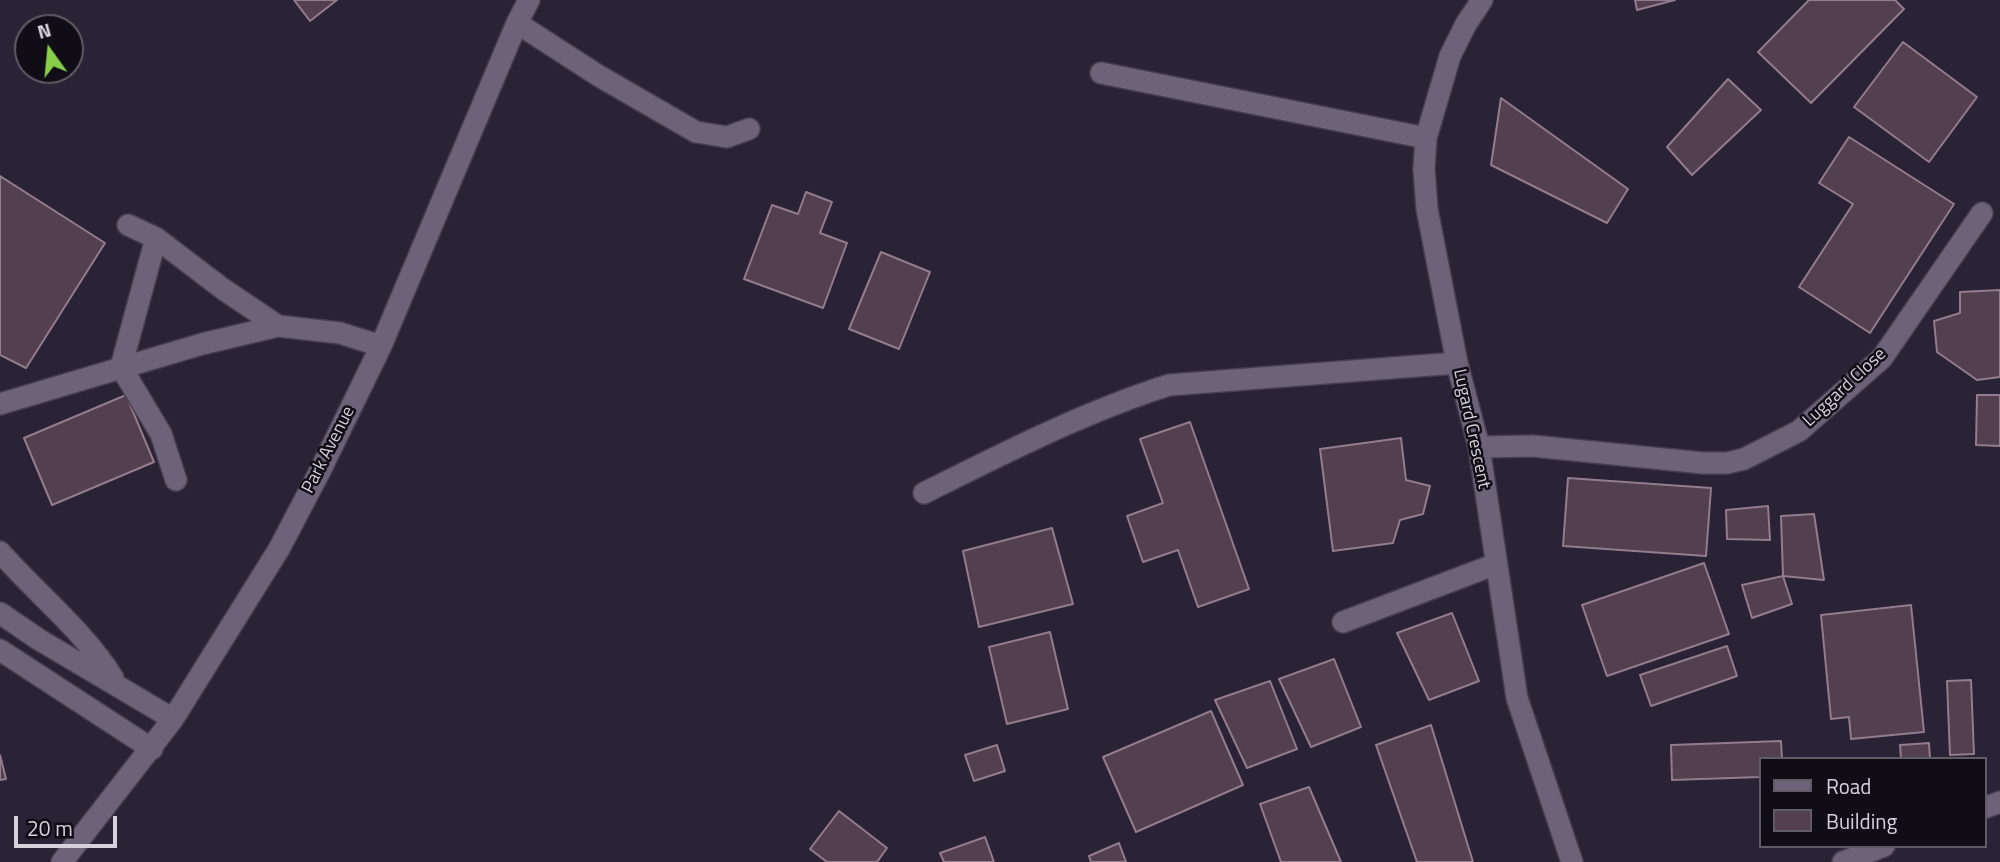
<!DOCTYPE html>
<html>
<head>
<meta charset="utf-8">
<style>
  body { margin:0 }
  #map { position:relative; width:2000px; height:862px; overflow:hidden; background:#2a2235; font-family:"Titillium Web",sans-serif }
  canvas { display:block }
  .legend { position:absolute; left:1759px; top:757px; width:228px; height:91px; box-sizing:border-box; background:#110d16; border:2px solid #605b66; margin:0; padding:9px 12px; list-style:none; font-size:21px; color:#d6d1dd }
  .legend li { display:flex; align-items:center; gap:14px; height:35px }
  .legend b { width:35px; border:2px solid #605b66 }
  .north { position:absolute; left:14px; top:14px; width:70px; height:70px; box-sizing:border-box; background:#110d16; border:2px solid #605b66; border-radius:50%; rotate:345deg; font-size:19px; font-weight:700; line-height:28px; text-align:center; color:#d6d1dd }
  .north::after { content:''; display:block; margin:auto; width:24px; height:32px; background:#88cf49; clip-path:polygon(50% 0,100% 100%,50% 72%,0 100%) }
  .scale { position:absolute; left:14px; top:816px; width:103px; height:32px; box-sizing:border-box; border:4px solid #d6d1dd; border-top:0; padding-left:9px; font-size:21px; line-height:24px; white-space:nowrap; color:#d6d1dd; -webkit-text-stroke:5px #110d16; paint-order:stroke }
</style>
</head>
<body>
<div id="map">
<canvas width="2000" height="862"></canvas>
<ul class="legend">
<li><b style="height:9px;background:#6d6379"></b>Road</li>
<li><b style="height:19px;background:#523f4f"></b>Building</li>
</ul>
<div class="north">N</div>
<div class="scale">20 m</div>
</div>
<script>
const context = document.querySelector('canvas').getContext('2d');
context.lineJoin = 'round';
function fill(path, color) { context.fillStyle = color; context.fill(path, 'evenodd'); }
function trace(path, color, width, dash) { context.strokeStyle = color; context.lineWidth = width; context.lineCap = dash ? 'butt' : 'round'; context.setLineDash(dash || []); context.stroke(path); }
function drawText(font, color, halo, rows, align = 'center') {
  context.font = font + ' "Titillium Web",sans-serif'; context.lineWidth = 5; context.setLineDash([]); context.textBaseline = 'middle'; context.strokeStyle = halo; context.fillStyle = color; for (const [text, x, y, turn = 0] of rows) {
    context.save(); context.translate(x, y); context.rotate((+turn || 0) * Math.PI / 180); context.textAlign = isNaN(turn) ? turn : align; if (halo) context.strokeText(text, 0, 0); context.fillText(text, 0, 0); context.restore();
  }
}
const building = new Path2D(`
  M294,0H337L310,21Z
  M1635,0H1675L1637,10Z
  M1809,0H1895L1904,9L1811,103L1758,52Z
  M1903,42L1977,97L1929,162L1854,107Z
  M1728,79L1761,110L1692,175L1667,147Z
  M1501,98L1628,189L1607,223L1491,165Z
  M1849,137L1954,204L1870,333L1799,287L1853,204L1819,183Z
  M0,176L105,243L26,368L0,355Z
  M806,192L832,202L820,233L847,243L823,308L744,279L772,205L798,214Z
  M881,252L930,272L899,349L849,329Z
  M2000,290V377L1977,380L1937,352L1934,321L1960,313V292Z
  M126,395L154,462L52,505L24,438Z
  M1977,395H2000V446L1976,445Z
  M1190,422L1249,589L1198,607L1178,550L1143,562L1127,516L1163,503L1140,439Z
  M1401,438L1406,480L1430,486L1423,514L1400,520L1393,543L1333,551L1320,449Z
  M1568,478L1711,488L1706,556L1563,546Z
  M1768,506L1770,540L1727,539L1726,510Z
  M1814,514L1824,580L1783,576L1781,516Z
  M1052,528L1073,604L979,627L963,551Z
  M1704,563L1729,634L1607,676L1582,605Z
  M1783,576L1792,604L1752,618L1742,585Z
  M1911,605L1924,732L1851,739L1849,717L1831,719L1821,615Z
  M1452,613L1479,681L1429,700L1397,633Z
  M1050,632L1068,709L1007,724L989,647Z
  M1727,646L1737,676L1651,706L1640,675Z
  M1334,659L1361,727L1311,747L1279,679Z
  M1971,680L1974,754L1950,755L1947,681Z
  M1270,681L1297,749L1247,768L1215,700Z
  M1211,711L1243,785L1136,832L1103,757Z
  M1431,725L1473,862H1417L1376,745Z
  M1781,741L1782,759H1760V777L1672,780L1671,745Z
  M1929,743L1930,759H1901L1900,745Z
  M997,745L1005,771L974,781L965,755Z
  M0,755L6,779L0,780Z
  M1309,787L1341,862H1281L1260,804Z
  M839,811L887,848L877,862H827L810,849Z
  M985,837L994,862H944L940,853Z
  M1119,843L1126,862H1091L1089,856Z`);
fill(building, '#523f4f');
trace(building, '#927c8d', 2);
const minor = new Path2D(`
  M1482,0L1466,24L1450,56L1426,138L1424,169L1427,209L1457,363L1479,447L1517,698L1572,862
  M517,23L599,76L696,132L727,137L749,129
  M1101,73L1426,138
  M128,225L156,238L223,289L278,326
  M156,238L121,367L161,434L176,480
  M0,404L202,344L278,326L340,333L381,346
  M1479,447L1533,446L1703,463H1727L1744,459L1799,431L1882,358L1982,213
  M924,493C1004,453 1084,412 1169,385L1457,363
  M0,552C36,593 86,633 113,678
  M0,613L38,639L173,719
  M1343,622L1496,564
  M0,650L152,749
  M1984,808L2000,802
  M62,862L173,719L279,549L321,469L381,346L517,23L529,0
  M1843,862L1884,846`);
trace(minor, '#463e4e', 24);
trace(minor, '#6d6379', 21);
drawText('18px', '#d6d1dd', '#110d16', [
  ["Luggard Close",1845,388,-43],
  ["Lugard Crescent",1471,429,78],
  ["Park Avenue",329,450,-63]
]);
</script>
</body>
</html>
